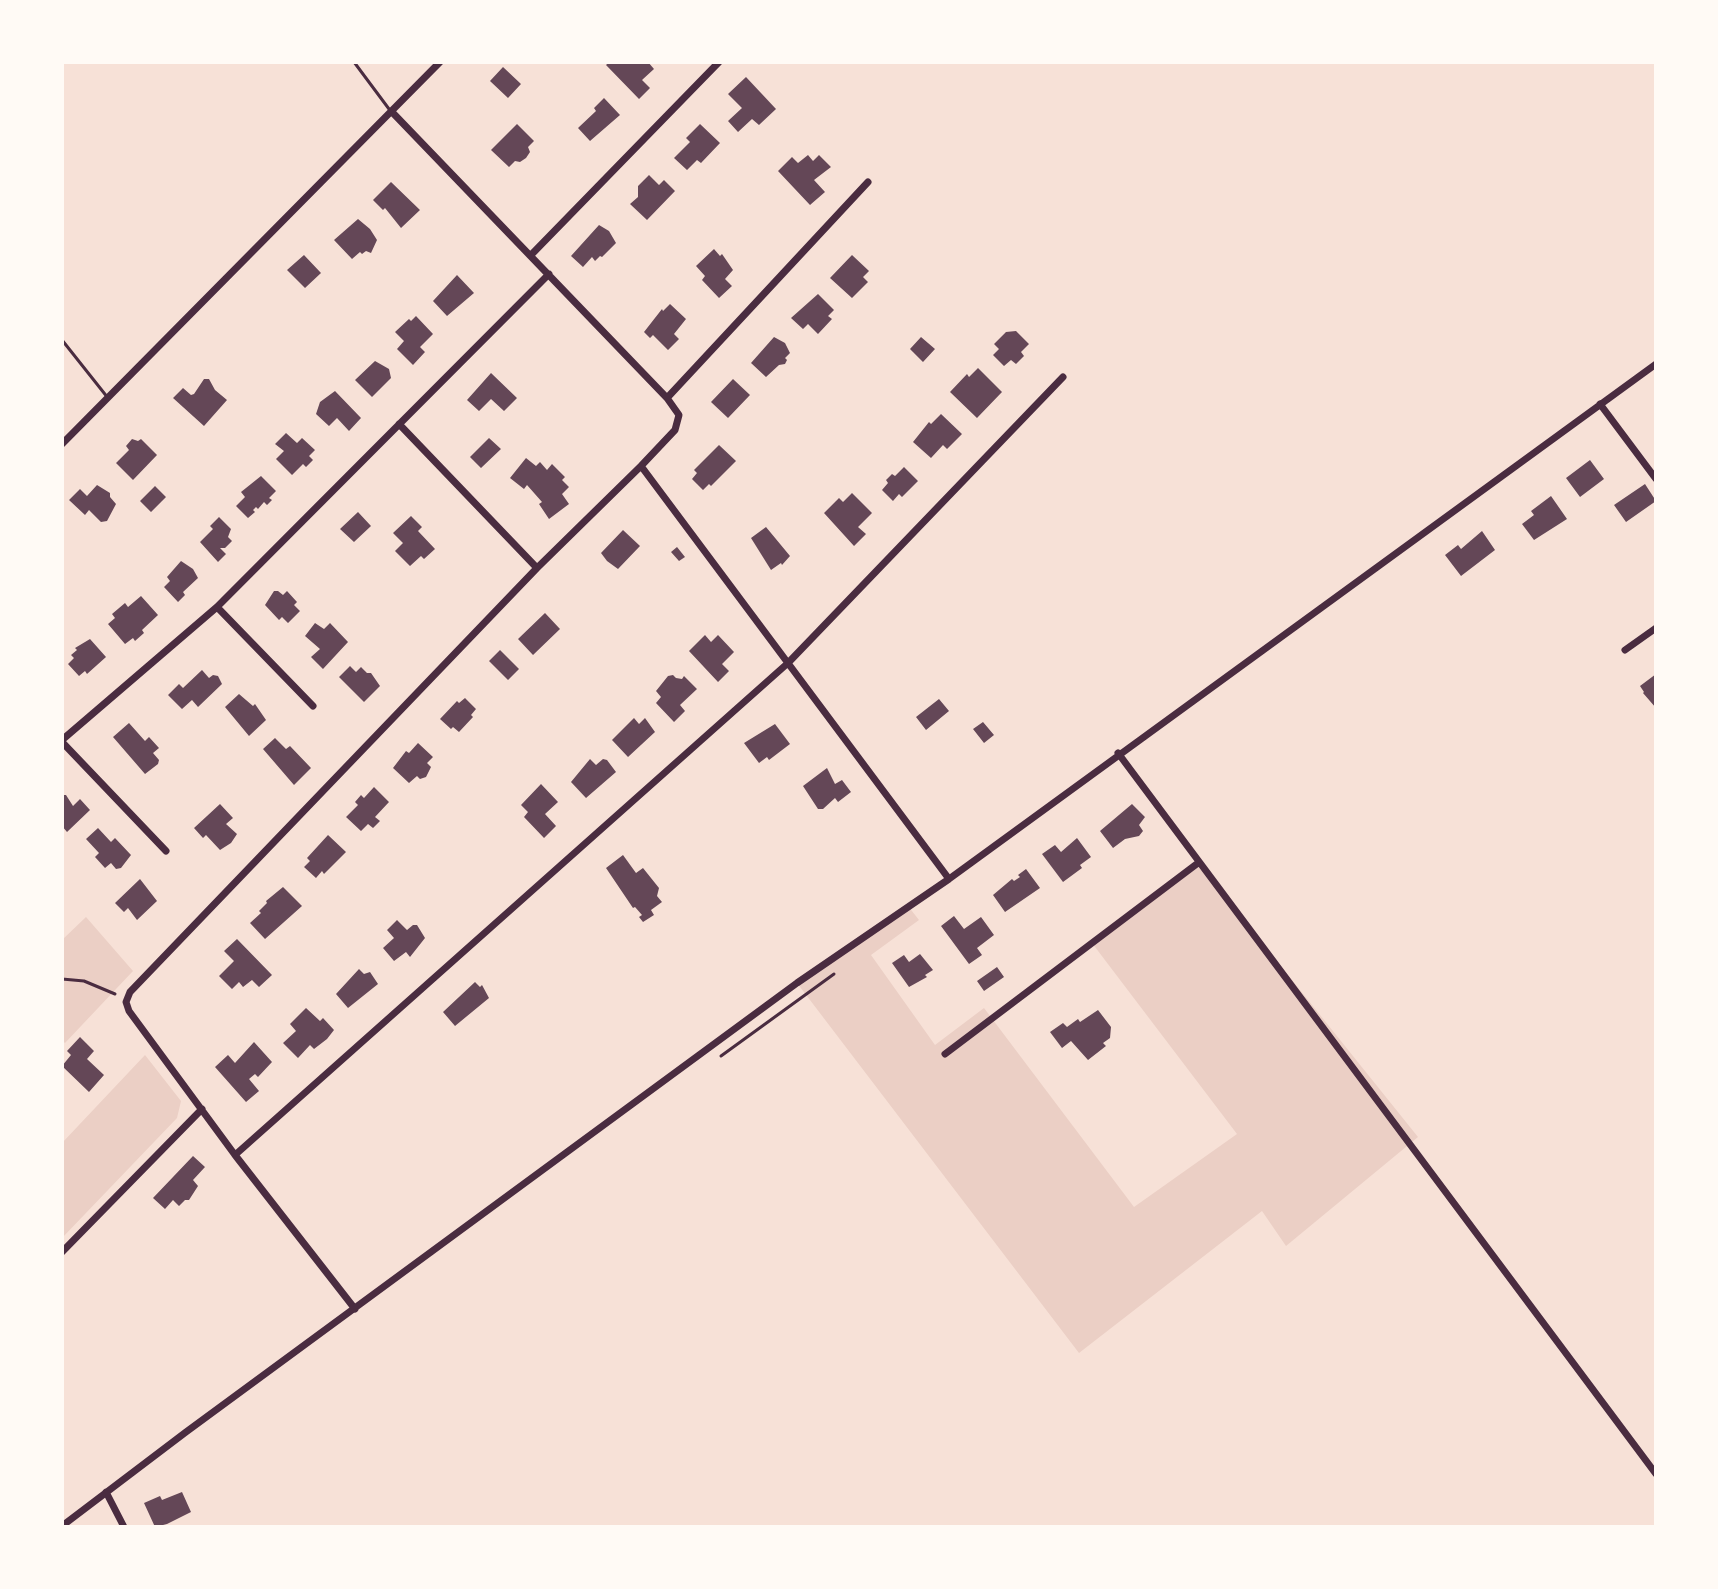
<!DOCTYPE html>
<html>
<head>
<meta charset="utf-8">
<style>
  body { margin:0 }
  #map { position:relative; width:1718px; height:1589px; overflow:hidden; background:#f7e1d7; font-family:Arial,sans-serif }
  canvas { display:block }
  .frame { position:absolute; inset:0; border:64px solid #fffaf5; pointer-events:none }
</style>
</head>
<body>
<div id="map">
<canvas width="1718" height="1589"></canvas>
<div class="frame"></div>
</div>
<script>
const context = document.querySelector('canvas').getContext('2d');
context.lineJoin = 'round';
function fill(path, color) { context.fillStyle = color; context.fill(path, 'evenodd'); }
function trace(path, color, width, dash) { context.strokeStyle = color; context.lineWidth = width; context.lineCap = dash ? 'butt' : 'round'; context.setLineDash(dash || []); context.stroke(path); }
fill(new Path2D(`
  M1198,863L1418,1137L1286,1246L1262,1211L1079,1353L797,983L908,906L919,920L871,955L935,1045L984,1008L1134,1207L1237,1134L1092,943Z
  M86,917L133,971L65,1043L62,1040V940Z
  M145,1055L181,1101L177,1118L62,1238V1143Z`), '#ebcfc5');
fill(new Path2D(`
  M609,62H648L654,69L642,80L650,88L639,99L606,65Z
  M503,67L521,84L508,98L490,81Z
  M746,77L776,109L759,125L752,119L738,132L728,121L742,108L728,94Z
  M604,98L620,115L590,141L578,128L596,111L594,108Z
  M517,124L534,141L528,147L530,152L526,158L520,162L515,161L509,167L491,150Z
  M700,124L720,143L701,163L697,160L687,170L674,158L690,142L686,138Z
  M808,155L813,161L819,155L831,167L814,180L825,192L810,205L778,171L792,157L798,163Z
  M649,175L659,185L664,180L675,191L647,220L630,204L638,197V186Z
  M391,182L420,210L401,228L385,208L383,210L373,200Z
  M358,219L370,229L377,240L371,253L366,251L362,254L360,252L352,259L334,240Z
  M599,225L609,231L616,243L602,257L600,256L595,261L592,257L583,267L571,256Z
  M714,249L720,256L722,254L733,270L725,279L732,286L719,298L702,280L705,276L696,266Z
  M304,255L321,273L305,288L287,270Z
  M852,255L869,271L863,277L868,282L852,298L830,278Z
  M457,275L474,293L447,316L433,301Z
  M818,294L834,310L828,316L832,319L818,334L808,324L803,329L791,318Z
  M670,304L686,319L674,334L679,339L668,350L653,335L650,338L644,332L662,309L663,311Z
  M416,316L433,334L420,347L425,352L413,365L397,349L404,341L395,332L409,319L411,321Z
  M1016,331L1029,344L1021,352L1024,356L1016,364L1011,360L1004,366L993,355L999,349L994,344L1006,332Z
  M774,337L785,343L790,353L785,358L787,360L785,364L779,365L766,377L751,363Z
  M921,337L935,349L923,362L910,349Z
  M375,361L389,369L391,378L372,397L355,380Z
  M978,368L1002,392L977,418L950,392L967,374L969,377Z
  M491,373L517,398L504,411L491,399L479,411L467,400Z
  M204,379H209L215,390L227,400L204,426L173,398L183,388L191,395L194,394Z
  M733,379L750,395L728,418L711,402Z
  M335,391L361,418L349,431L337,418L329,426L316,414L320,402Z
  M941,414L962,434L947,449L943,445L931,458L913,442L929,422L931,424Z
  M286,433L297,443L302,438L315,450L309,456L313,460L306,467L303,464L292,475L276,459L284,451L275,444Z
  M489,438L501,449L481,468L470,457Z
  M132,439L138,441L141,439L157,455L133,480L116,463L129,450L126,446Z
  M719,445L736,461L711,486L709,484L703,490L692,479L697,473L694,470Z
  M526,458L536,466L540,462L547,470L552,464L565,477L562,480L569,487L562,494L569,504L549,519L539,504L542,502L527,485L524,489L510,478Z
  M1590,460L1604,479L1580,497L1566,478Z
  M904,467L918,481L902,497L899,494L893,501L882,490L888,483L886,480L892,474L895,476Z
  M261,476L276,491L269,498L272,500L267,505L264,502L258,509L256,507L253,510L255,512L248,518L236,506L245,497L241,492Z
  M1645,484L1656,501L1626,522L1614,505Z
  M97,485L110,493V497L116,504L107,521L101,522L89,510L85,515L69,500L80,489L87,496Z
  M155,486L166,497L151,512L140,501Z
  M852,493L872,513L858,527L866,534L854,546L824,513L839,498L843,502Z
  M1551,496L1567,519L1534,540L1522,524L1534,515L1531,511Z
  M358,512L371,526L354,542L340,529Z
  M411,516L422,527L418,531L435,549L424,559L421,556L410,566L395,551L403,543L393,533Z
  M219,517L231,529L228,537L232,541L225,548H220L226,554L218,562L200,542L213,529L210,526Z
  M766,527L790,556L782,565L781,563L771,570L751,538Z
  M623,530L640,546L618,569L607,561L601,553Z
  M1482,531L1495,550L1461,576L1445,555L1458,545L1461,549Z
  M677,547L685,557L679,561L671,552Z
  M181,561L193,569L198,578L183,592L185,595L178,602L164,587L170,581L167,577Z
  M274,591H278L283,595L287,591L297,602L294,605L300,611L288,623L282,617L279,620L265,605Z
  M141,596L158,615L142,630L144,633L135,641L133,638L125,644L108,624L115,618L112,614L125,603L128,607Z
  M545,613L560,629L533,655L518,639Z
  M315,623L324,629L330,623L348,642L323,669L311,657L320,649L305,636Z
  M705,635L711,642L718,635L734,652L722,664L729,671L718,682L689,651Z
  M90,639L106,657L87,674L85,671L79,676L68,664L74,658L71,655L77,650L75,648Z
  M500,650L519,669L508,680L489,661Z
  M350,666L356,672L361,667L367,673H371L380,686L364,702L339,677Z
  M202,670L209,678L213,675L218,676L222,684L198,707L192,700L182,709L168,695L179,684L183,688Z
  M1656,674V708L1643,693L1644,692L1640,686Z
  M673,675L676,678L682,679L684,676L697,689L680,705L685,711L674,722L656,703L661,697L656,691L668,676Z
  M239,694L253,706L255,704L266,720L249,736L225,707Z
  M465,698L476,709L471,715L473,717L459,732L453,727L451,729L440,719L457,701L459,703Z
  M939,699L949,711L926,730L916,717Z
  M634,718L639,724L645,718L655,732L628,757L612,740Z
  M983,722L994,735L984,743L973,729Z
  M129,723L145,741L149,737L159,748L153,753L159,760L158,764L145,774L113,737Z
  M775,724L790,744L769,760L767,757L759,763L744,743Z
  M275,738L286,749L290,746L311,768L294,785L263,749Z
  M418,743L433,757L427,763L431,767L426,777L420,779L417,776L409,783L393,768L406,751L409,753Z
  M590,759L596,765L603,759L607,760L616,772L586,798L571,782Z
  M827,768L835,784L842,780L851,792L838,802L835,798L823,809H818L803,786Z
  M541,784L558,802L545,814L556,826L544,838L524,817L528,812L521,805Z
  M374,787L389,802L375,817L380,821L373,828L368,824L361,831L346,817L358,805L355,802L361,795L364,798Z
  M62,795H66L73,806L80,799L90,810L67,832L62,826Z
  M220,804L233,818L226,824L237,834L231,843L220,850L206,835L203,838L194,828Z
  M1132,804L1145,817L1139,825L1143,831L1139,836L1125,839L1113,848L1100,831Z
  M98,828L111,842L115,838L131,855L121,868L116,869L111,863L105,868L95,857L99,853L86,839Z
  M328,835L346,852L324,874L322,871L316,878L304,867L310,861L307,858Z
  M1077,838L1091,857L1080,865L1082,868L1063,882L1042,854L1055,845L1061,852Z
  M623,855L636,873L643,868L659,888L657,896L662,902L651,910L654,915L643,922L639,917L642,915L635,907L633,908L606,868Z
  M1026,869L1040,888L1005,912L993,895L1012,879L1014,881L1020,877L1018,875Z
  M140,879L157,901L137,920L128,908L124,912L115,903Z
  M283,887L302,906L265,939L250,923L261,913L259,911L267,903L266,901Z
  M954,916L964,929L981,917L994,935L977,948L982,955L969,964L941,926Z
  M397,920L407,930L413,925H417L425,938L410,957L406,952L394,961L383,948L394,938L387,930Z
  M237,939L272,975L259,987L252,980L243,987L239,982L232,989L219,976L234,961L224,951Z
  M920,954L933,970L925,975L927,977L909,987L892,963L904,955L909,962Z
  M997,967L1004,977L984,991L977,981Z
  M359,969L364,974L370,972L378,984L348,1008L336,994Z
  M475,982L480,987L482,985L489,998L455,1026L443,1012Z
  M306,1008L320,1021L323,1018L334,1030L327,1039L314,1049L310,1045L298,1058L283,1043L296,1031L290,1024Z
  M1098,1010L1111,1027L1110,1038L1103,1043L1106,1046L1088,1060L1071,1041L1062,1048L1050,1032L1063,1023L1067,1027L1078,1019L1080,1022Z
  M80,1037L94,1051L87,1059L104,1075L89,1092L62,1066L71,1055L67,1051Z
  M254,1042L272,1062L258,1077L255,1074L249,1079L259,1091L246,1102L215,1067L228,1055L235,1063Z
  M193,1156L205,1167L193,1180L198,1186L189,1200H185L179,1206L173,1200L165,1209L153,1198Z
  M182,1492L191,1512L167,1524L155,1527L144,1503L160,1496L162,1500Z`), '#644757');
trace(new Path2D(`
  M62,979L84,981L115,994
  M721,1056L834,974`), '#4a2c40', 3);
trace(new Path2D(`
  M354,62L389,109
  M62,340L108,398`), '#4a2c40', 3);
trace(new Path2D(`
  M531,255L719,62
  M667,398L868,182
  M1600,404L1656,479
  M399,424L537,568
  M62,444L440,62
  M641,466L949,879
  M217,607L313,706
  M1625,650L1656,628
  M62,740L217,607L549,274
  M62,742L166,851
  M1118,753L1656,1474
  M945,1054L1198,863
  M235,1155L788,663L1063,377
  M62,1252L202,1109
  M355,1309L235,1155L129,1011L126,1002L130,992L537,568L641,466L675,430L679,415L667,398L392,112
  M106,1492L124,1527
  M62,1526L186,1432L797,983L949,879L1656,364`), '#4a2c40', 7);
</script>
</body>
</html>
